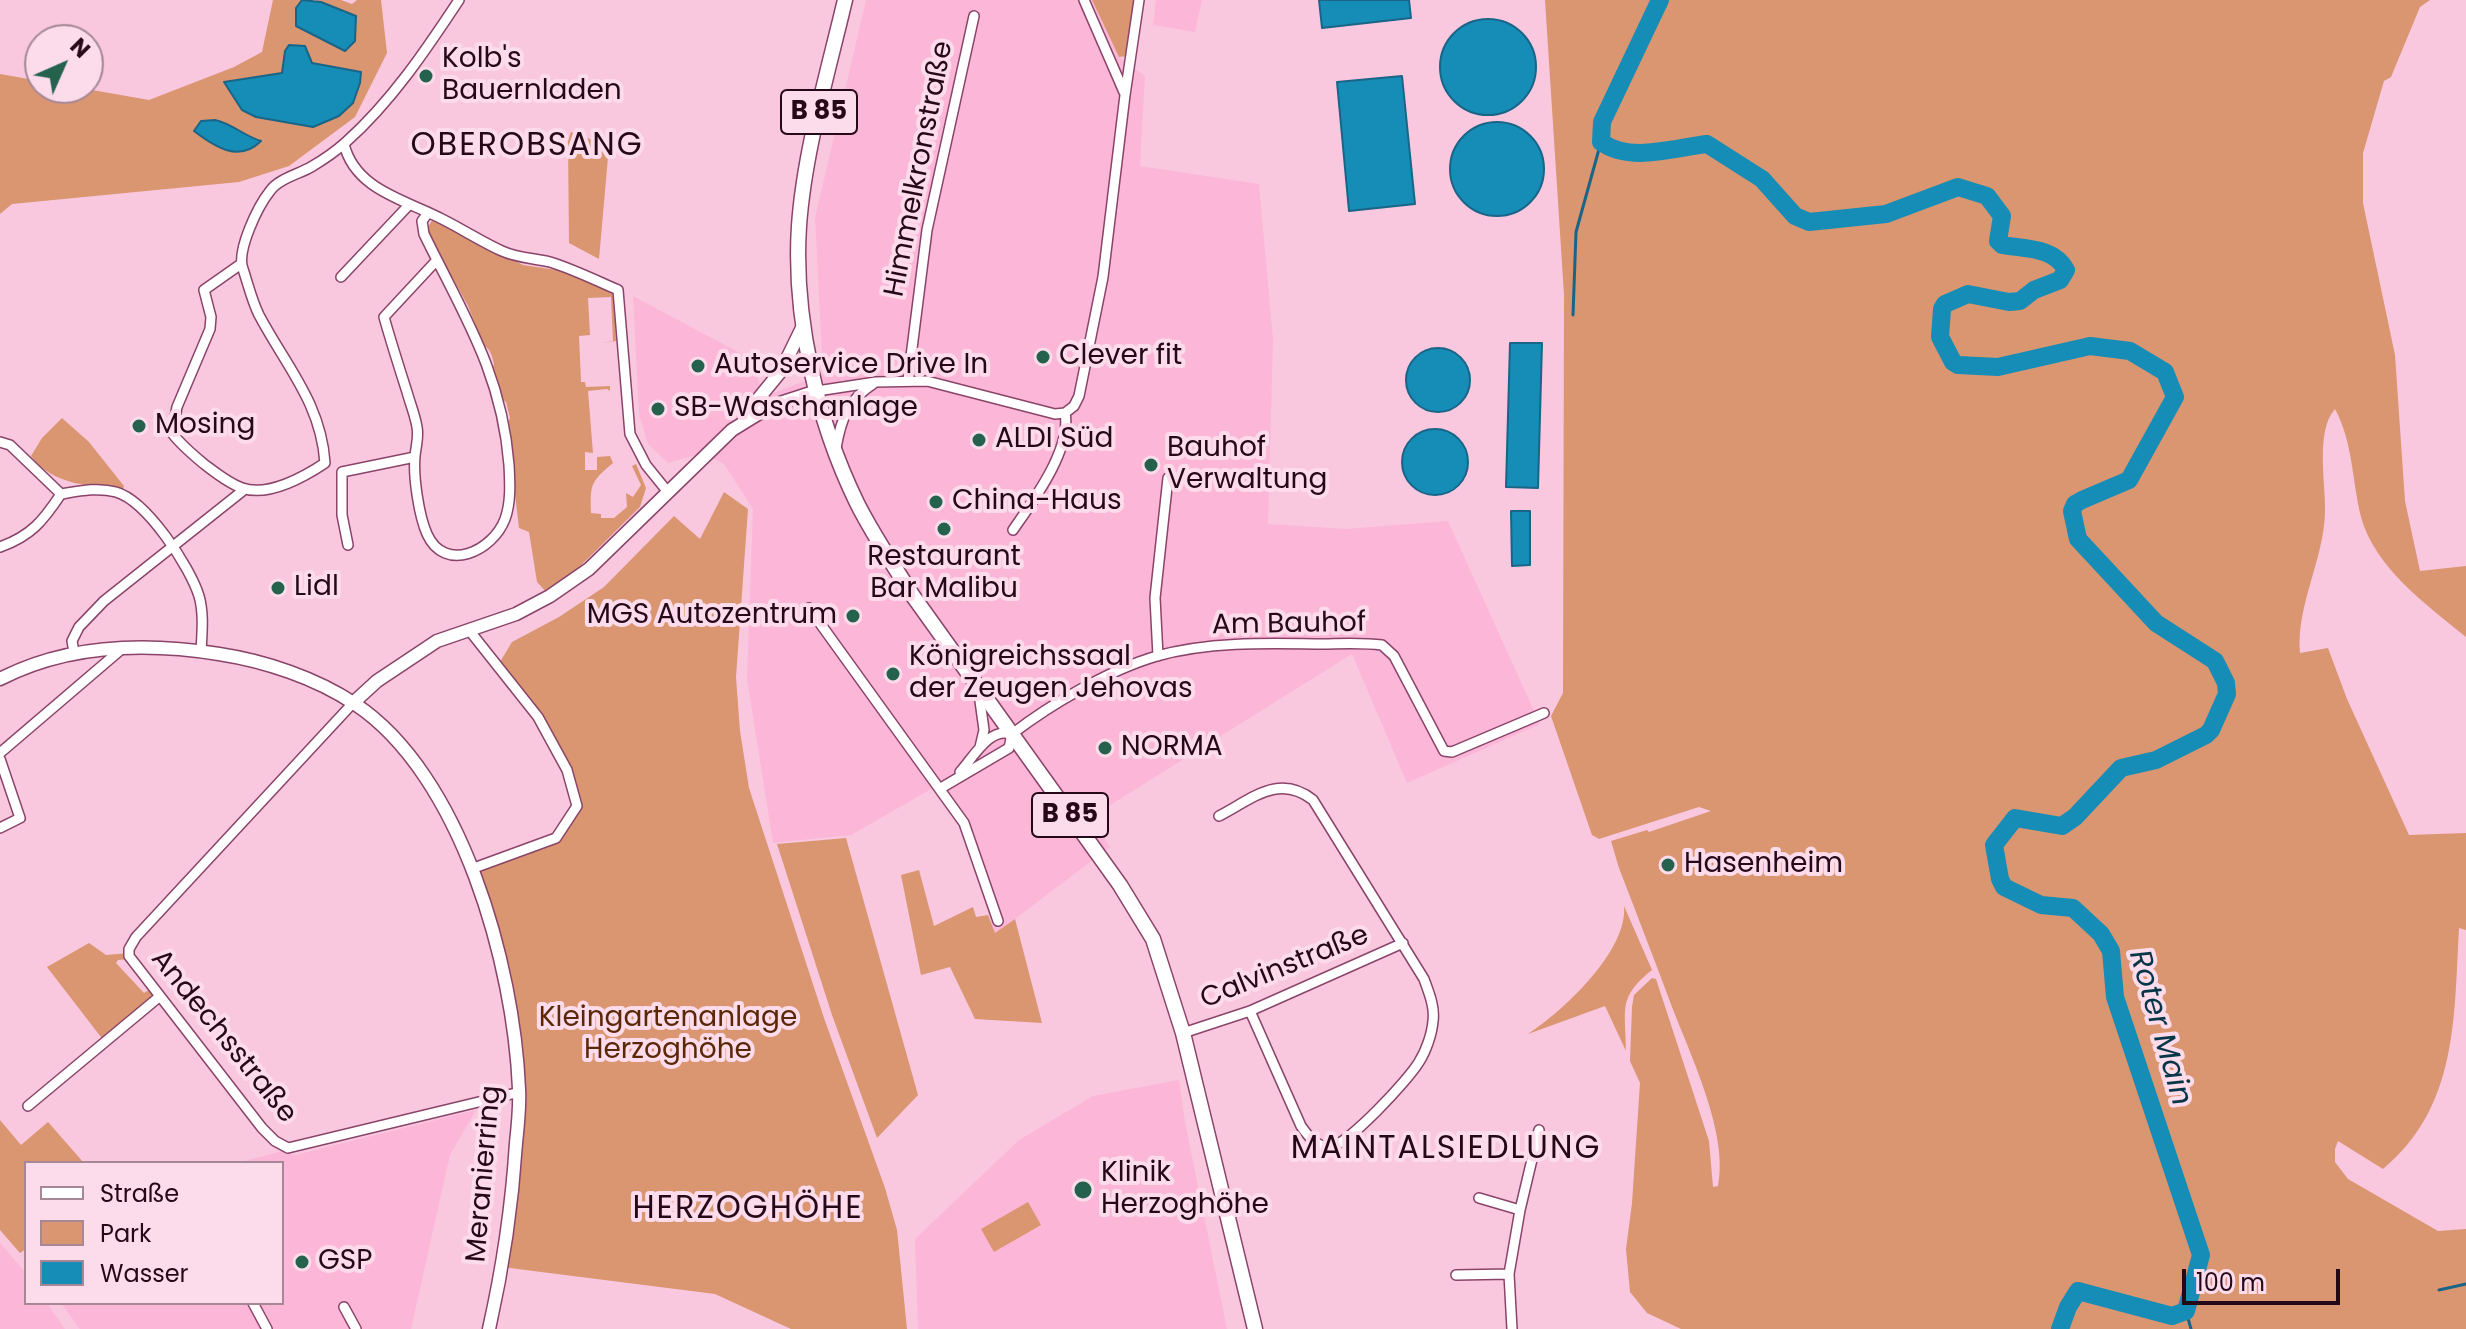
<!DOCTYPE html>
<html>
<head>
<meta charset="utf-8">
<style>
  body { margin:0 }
  #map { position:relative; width:2466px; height:1329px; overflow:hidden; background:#f9c8df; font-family:Poppins,sans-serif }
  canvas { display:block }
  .legend { position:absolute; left:24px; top:1161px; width:260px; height:144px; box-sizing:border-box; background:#fcdbea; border:2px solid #a68796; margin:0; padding:10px 14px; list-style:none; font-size:24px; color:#250919 }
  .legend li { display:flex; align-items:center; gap:16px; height:40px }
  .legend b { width:40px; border:2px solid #a68796 }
  .north { position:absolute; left:24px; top:24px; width:80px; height:80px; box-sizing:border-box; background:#fcdbea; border:2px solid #a68796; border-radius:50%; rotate:45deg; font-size:22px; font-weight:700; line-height:32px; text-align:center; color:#250919 }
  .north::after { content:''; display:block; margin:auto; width:28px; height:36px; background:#25624e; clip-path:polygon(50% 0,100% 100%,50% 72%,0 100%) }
  .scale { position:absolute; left:2182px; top:1269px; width:158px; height:36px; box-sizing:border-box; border:4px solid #250919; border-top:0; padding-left:10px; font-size:24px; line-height:28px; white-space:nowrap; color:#250919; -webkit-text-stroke:6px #fcdbea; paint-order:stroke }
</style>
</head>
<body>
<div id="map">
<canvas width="2466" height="1329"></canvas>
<ul class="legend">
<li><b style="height:10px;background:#fff"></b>Straße</li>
<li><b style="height:22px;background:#da9571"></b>Park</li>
<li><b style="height:22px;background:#158db6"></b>Wasser</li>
</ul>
<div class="north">N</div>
<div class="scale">100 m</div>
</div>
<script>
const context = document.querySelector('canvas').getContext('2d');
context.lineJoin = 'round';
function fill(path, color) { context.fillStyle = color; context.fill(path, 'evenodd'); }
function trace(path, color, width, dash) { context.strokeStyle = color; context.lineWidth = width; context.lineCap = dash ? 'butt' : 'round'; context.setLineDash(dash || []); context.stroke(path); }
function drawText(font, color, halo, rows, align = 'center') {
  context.font = font + ' Poppins,sans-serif'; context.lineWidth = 8; context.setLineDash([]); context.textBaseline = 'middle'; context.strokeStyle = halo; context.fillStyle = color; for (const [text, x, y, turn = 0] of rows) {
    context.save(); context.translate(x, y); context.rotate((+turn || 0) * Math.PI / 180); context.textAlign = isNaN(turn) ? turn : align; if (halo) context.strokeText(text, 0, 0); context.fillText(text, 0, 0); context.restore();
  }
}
fill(new Path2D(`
  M866,0H1092L1119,57L1145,76L1140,166L1259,184L1273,339L1268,524L1346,529L1448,521L1540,724L1407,783L1352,654L1091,817L1110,847L995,934L960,827L933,788L851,835L773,843L747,679L753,509L724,464L703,453L668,463L648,444L639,414L633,296L753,360L763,397L823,374L815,218Z
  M1156,0H1202L1195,32L1153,25Z
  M1179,1080L1185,1122L1227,1329H918L915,1239L1019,1140L1093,1096Z
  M476,1110L450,1155L411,1329H80L61,1303H282V1163H237L283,1151L295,1155Z
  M0,1243L26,1273V1303H47L65,1329H0Z`), '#fcb6d8');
fill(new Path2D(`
  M273,0H302L296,8V26L345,51L355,41L356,16L315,0H341L352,4L357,0H381L387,53L355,117L289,166L239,182L12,204L0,214V74L40,81V88H81L149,100L234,67L262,52ZM312,63L361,72L313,127L256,117L242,111L225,83L282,73Z
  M1092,0H1135L1127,56L1119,57Z
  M1545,0H2430L2420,7L2391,77L2384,81L2363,153V203L2395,355L2405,501L2420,571L2466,566V637C2427,605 2375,568 2361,517C2352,481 2353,442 2335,409C2315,431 2326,484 2325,512C2324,560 2296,605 2300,653L2328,648L2347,699L2409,835L2466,833V930L2459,928C2454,1017 2458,1107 2383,1169L2338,1141L2335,1149V1162L2348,1179L2438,1231L2466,1229V1329H1681L1647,1313L1630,1292L1626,1249L1632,1203L1640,1083L1630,1061L1632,1007L1634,995L1652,978L1656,979L1709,1141L1713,1187L1718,1186C1729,1135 1691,1056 1672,1007C1655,961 1637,915 1619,868L1611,841L1647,830L1649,832L1711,811L1699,807L1599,839L1592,835L1551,716L1563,693L1564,295Z
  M571,132L609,146L599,259L569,243L568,141Z
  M433,219L523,265L571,272L614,295L616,341L602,343L613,341L611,297L588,298L590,335L579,336L581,382H585L586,387L610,386V391L607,389L588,391L593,453L585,452V470H597V457L610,456L613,463C591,482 590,483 591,513L601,514V518H614L627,507L626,493L633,497L641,485L632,466L636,464L646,488L640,507L550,596L537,582L529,532L519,528L507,425L510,418L506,402L501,399L492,370L494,364C492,356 491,349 484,346L468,306L428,233V227Z
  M62,418L89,442L124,486L123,490C88,484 55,487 31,456L42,438Z
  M724,492L748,509L736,677L740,731L749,788L824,1018L885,1188L897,1230L907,1329H791L715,1294L502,1267L518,1063L474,868L556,838L577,806C560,746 536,715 497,667L512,642L559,617L604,587L674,516L700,539Z
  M846,838L918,1095L877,1138L832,1015L777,844Z
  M919,870L934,926L973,907L976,917L988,915L995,933L1015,919L1042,1023L975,1019L950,967L921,975L901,875Z
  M1624,906L1652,970C1617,998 1626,1009 1626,1051L1605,1006L1528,1034C1563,1011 1628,951 1624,906Z
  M89,943L106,955L129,953L131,959L118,960L116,963L144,993L152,988L159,997L104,1041L47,967Z
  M0,1120L21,1145L48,1122L84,1163H26V1249L20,1253L0,1230Z
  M1028,1202L1041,1225L994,1252L981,1229Z`), '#da9571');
const water = new Path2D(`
  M302,0L321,2L356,16L355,41L345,51L296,26V8Z
  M1319,0H1409L1411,18L1322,28Z
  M1440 67a48 48 0 1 1 96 0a48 48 0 1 1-96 0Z
  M289,45L305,46L312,63L361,72L360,83L353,103L339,116L313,127L256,117L242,110L224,82L282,73L285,51Z
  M1402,76L1415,204L1349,211L1337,82Z
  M215,120C233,124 244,136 261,141C239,163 215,147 194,131L201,121Z
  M1450 169a47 47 0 1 1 94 0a47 47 0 1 1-94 0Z
  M1510,343H1542L1538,488L1506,487Z
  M1406 380a32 32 0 1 1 64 0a32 32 0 1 1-64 0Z
  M1402 462a33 33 0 1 1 66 0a33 33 0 1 1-66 0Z
  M1511,511H1530V565L1512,566Z`);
fill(water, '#158db6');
trace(water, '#1a6587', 2);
trace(new Path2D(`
  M1573,315L1576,232L1601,142
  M2439,1290L2466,1284
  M2186,1311L2191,1329`), '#1a6587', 3);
trace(new Path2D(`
  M1660,0L1602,122L1601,142C1630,163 1673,148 1707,144L1762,179L1795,216L1809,222L1886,214L1958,187L1987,196L2002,216L1998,241L2002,245C2025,249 2054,247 2066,270L2060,280L2034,290L2020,301L2009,302L1968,294L1945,304L1942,309L1940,337L1953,362L1958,365L1998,367L2090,346L2130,351L2165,372L2175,397L2129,480L2082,500L2075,504L2072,511L2078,539L2156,623L2215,661L2226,683L2227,694L2211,730L2206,735L2156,760L2121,768L2075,817L2062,826L2015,818L1994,845L2000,879L2004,887L2041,905L2073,908L2101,934L2111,951L2115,997L2201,1255L2186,1311L2172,1316L2078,1291L2068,1307L2060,1329`), '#158db6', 18);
const street = new Path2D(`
  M1084,0L1124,92
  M344,144C355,190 406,200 442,219C462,229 482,242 502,251C517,258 534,258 550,262C573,269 595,280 618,290L630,434L646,465L667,491
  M428,213L422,221L424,234C463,314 502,373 509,465C510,483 511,503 505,519C493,551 445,574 427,534C419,516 413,477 415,456C416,445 419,438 417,427C415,415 410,403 407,392C399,367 391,342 384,317L437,260
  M241,264L204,290L211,317L210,329L177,407L172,433C181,445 192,454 204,464C216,473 228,483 242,488C268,497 304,477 325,463C321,403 286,366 259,315C252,301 248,284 243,269C236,251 258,206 270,191C278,179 299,174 311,167C323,160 336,151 346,142C391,102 426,50 459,0
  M341,277L408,206
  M908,380L927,230L974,16
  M817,391L876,382L927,381L1055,414L1065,413
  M1065,413L1074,406L1079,396L1103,277L1125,95L1139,0
  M0,442L10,445L61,494C43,521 31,536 0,547
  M836,448C841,419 848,400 873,384
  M342,472L415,457
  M342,472V515L348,545
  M61,494C79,491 98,487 116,492C147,501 190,567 199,596C204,613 202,633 201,651
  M1013,530C1033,501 1072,449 1065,413
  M809,608L964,823L998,921
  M469,630L538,717L567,770L577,806L556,838L474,868
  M74,652L72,641L79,627L104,601L245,489
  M1158,656L1155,598L1168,478
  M979,694L984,730L980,747
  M353,703L136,937L129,949V956L262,1128L275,1141L288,1148L520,1092
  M1012,734C1051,704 1109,670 1157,656C1207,642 1263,643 1315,644C1337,644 1360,642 1382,645L1394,656L1444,751L1452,752L1544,713
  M0,753L124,647
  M0,759L20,818L0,828
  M960,772C973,758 989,727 1011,734
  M941,788L1009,748L1012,734
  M1219,816C1252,799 1279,773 1313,800L1424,979C1429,993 1435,1007 1433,1021C1432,1034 1426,1051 1419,1062C1409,1079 1347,1146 1330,1147C1316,1147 1308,1136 1301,1126L1250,1011
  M1183,1033L1250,1011L1403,943
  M28,1106L159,997
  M1479,1198L1520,1210
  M1456,1275L1509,1274
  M253,1303L267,1329
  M344,1307L356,1329
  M1512,1329L1509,1274L1520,1210L1539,1130`);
const secondary = new Path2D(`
  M745,415L781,371L802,328
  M0,679C68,644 144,642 219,654C265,661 316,678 355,704C462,775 514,966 519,1089C520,1107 518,1125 516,1143C512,1206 503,1267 489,1329
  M353,703L377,681L437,641L516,614L550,596L589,569L732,430L771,406L817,391`);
const primary = new Path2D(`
  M845,0C828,72 804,153 799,226C793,317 817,421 857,503C873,535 894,566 913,596L1120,885L1153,939L1183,1033L1255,1329`);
trace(street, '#8a4469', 12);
trace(secondary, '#8a4469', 15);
trace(primary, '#8a4469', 17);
trace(street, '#fff', 9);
trace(secondary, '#fff', 12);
trace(primary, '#fff', 14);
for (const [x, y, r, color] of [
  [426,76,8,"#25624e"],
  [1043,357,8,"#25624e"],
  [698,366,8,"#25624e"],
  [658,409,8,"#25624e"],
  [139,426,8,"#25624e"],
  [979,440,8,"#25624e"],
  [1151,465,8,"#25624e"],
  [936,502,8,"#25624e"],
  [944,529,8,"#25624e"],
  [278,588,8,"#25624e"],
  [853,616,8,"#25624e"],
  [893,674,8,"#25624e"],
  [1105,748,8,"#25624e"],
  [1668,865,8,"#25624e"],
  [1083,1190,10,"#25624e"],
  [302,1262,8,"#25624e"]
]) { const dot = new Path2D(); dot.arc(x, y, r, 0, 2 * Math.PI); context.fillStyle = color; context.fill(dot); trace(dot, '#fcdbea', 3); }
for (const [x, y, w] of [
  [819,112,76],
  [1070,815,76]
]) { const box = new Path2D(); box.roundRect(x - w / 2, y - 22, w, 44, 6); context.fillStyle = '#fcdbea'; context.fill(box); trace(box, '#250919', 2); }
drawText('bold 26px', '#250919', null, [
  ["B 85",819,112],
  ["B 85",1070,815]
]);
drawText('28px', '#250919', '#fcdbea', [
  ["Kolb's",442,60],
  ["Bauernladen",442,92],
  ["Clever fit",1059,357],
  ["Autoservice Drive In",714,366],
  ["SB-Waschanlage",674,409],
  ["Mosing",155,426],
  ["ALDI Süd",995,440],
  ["Bauhof",1167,449],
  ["Verwaltung",1167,481],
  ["China-Haus",952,502],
  ["Restaurant",944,558,"center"],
  ["Bar Malibu",944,590,"center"],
  ["Lidl",294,588],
  ["MGS Autozentrum",837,616,"right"],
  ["Königreichssaal",909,658],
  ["der Zeugen Jehovas",909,690],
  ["NORMA",1121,748],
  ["Hasenheim",1684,865],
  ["Klinik",1101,1174],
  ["Herzoghöhe",1101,1206],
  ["GSP",318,1262]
], 'left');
drawText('28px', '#250919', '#fcdbea', [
  ["Himmelkronstraße",920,169,-79],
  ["Am Bauhof",1289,625,-1],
  ["Calvinstraße",1285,968,-22],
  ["Andechsstraße",223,1037,51],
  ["Meranierring",485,1174,-85]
]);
drawText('28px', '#5a2806', '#fcdbea', [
  ["Kleingartenanlage",668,1019],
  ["Herzoghöhe",668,1051]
]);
drawText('italic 30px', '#053647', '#fcdbea', [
  ["Roter Main",2159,1028,74]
]);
context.letterSpacing = '2px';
drawText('32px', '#250919', '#fcdbea', [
  ["OBEROBSANG",527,147],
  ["MAINTALSIEDLUNG",1446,1150],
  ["HERZOGHÖHE",748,1210]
]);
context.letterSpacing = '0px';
</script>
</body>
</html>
